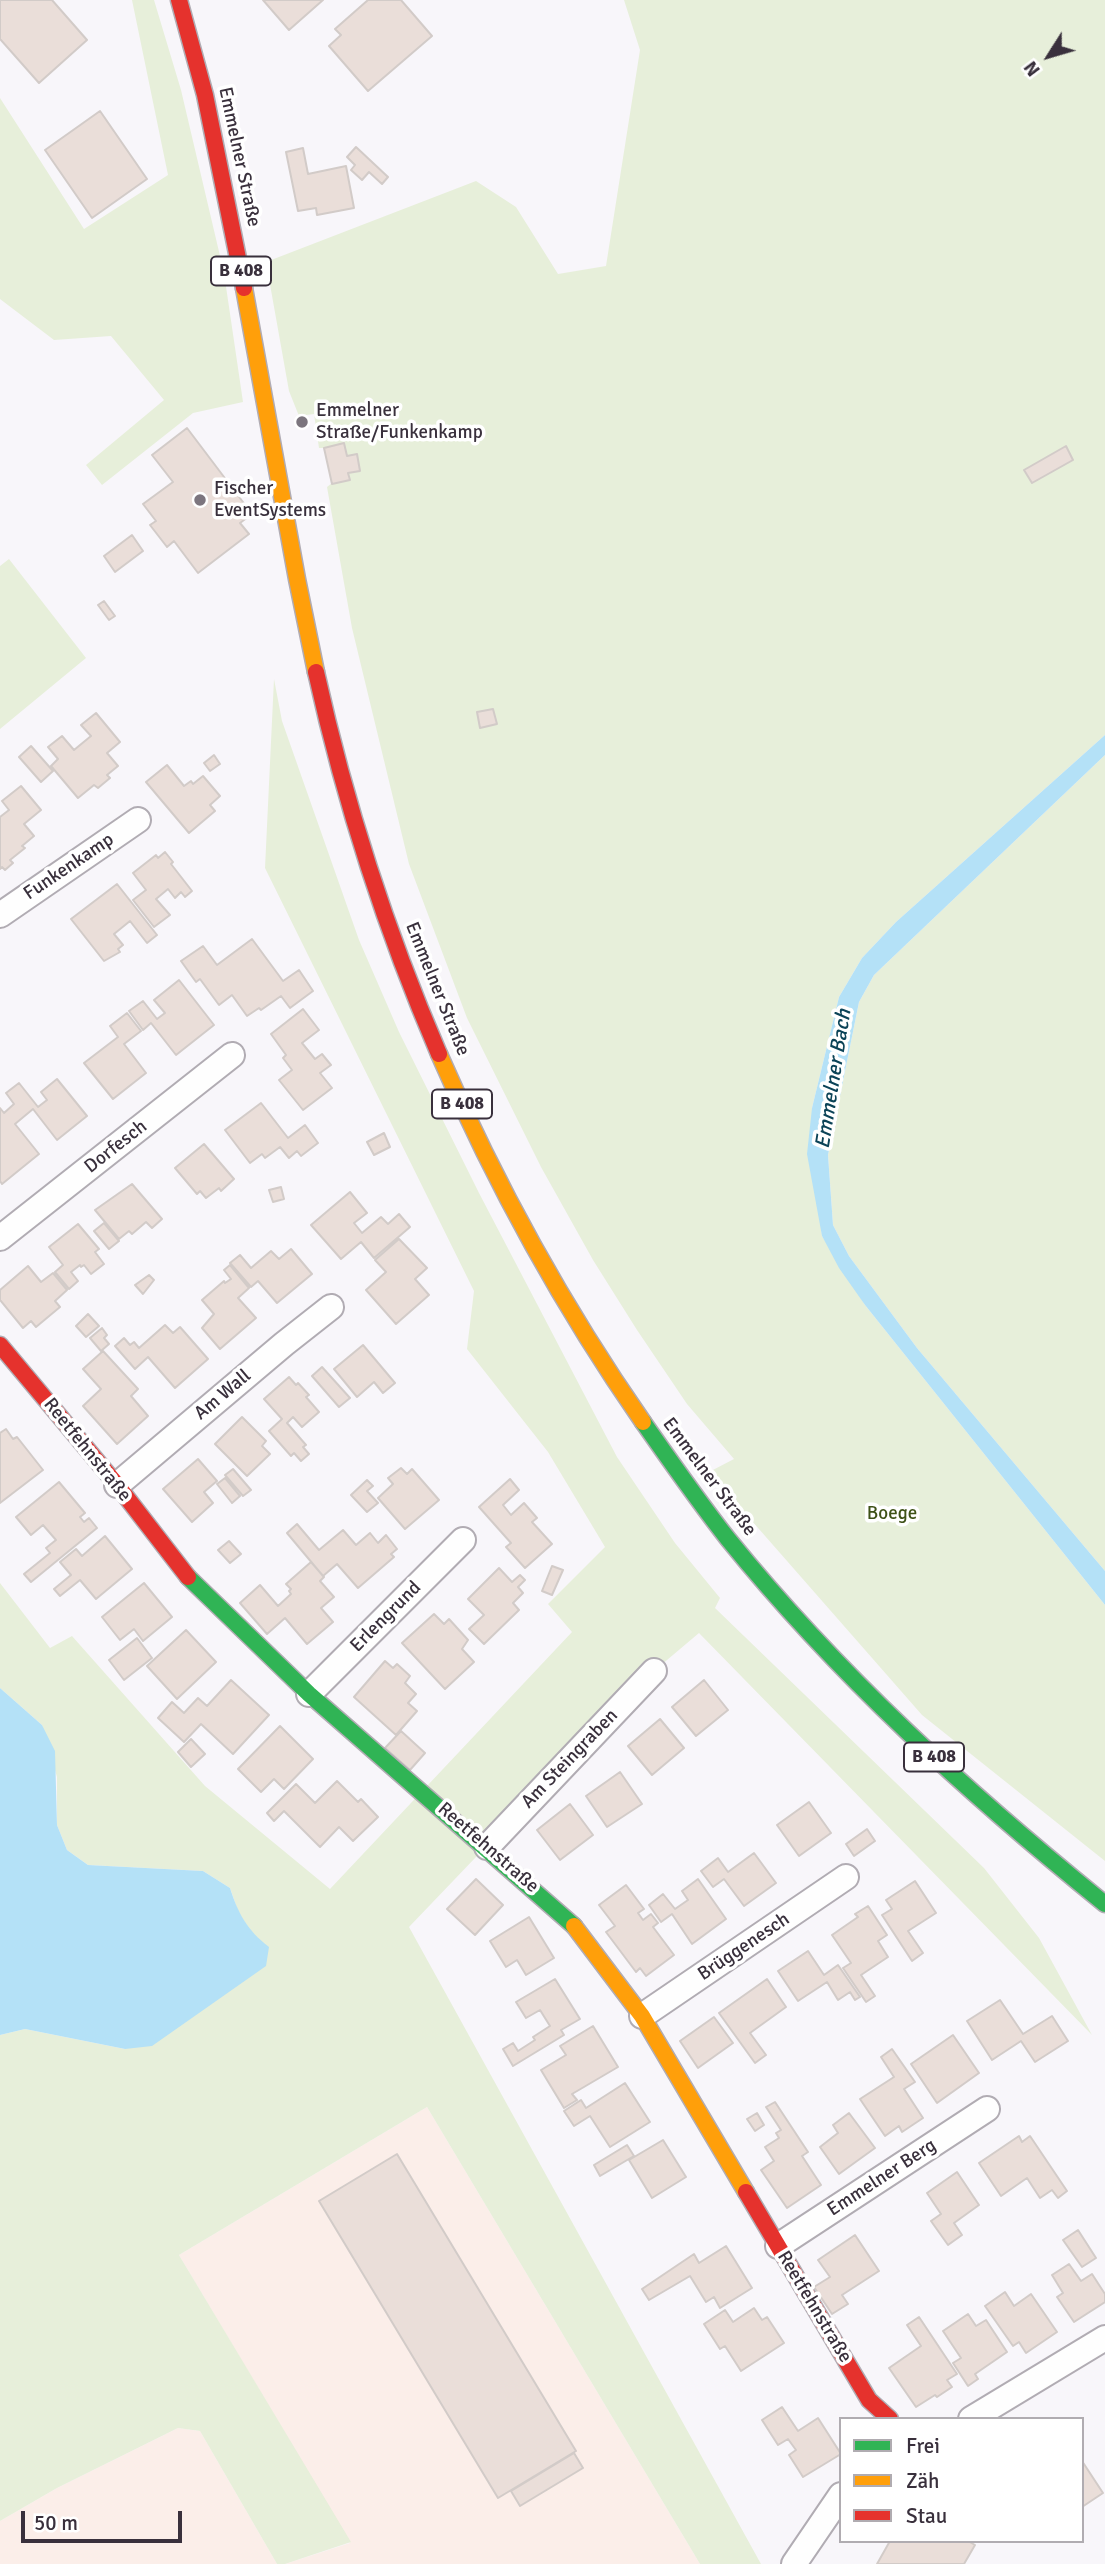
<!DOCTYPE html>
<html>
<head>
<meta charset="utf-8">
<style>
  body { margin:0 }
  #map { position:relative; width:1105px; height:2564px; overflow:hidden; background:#f8f6fa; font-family:Signika,sans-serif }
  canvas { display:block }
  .legend { position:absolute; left:839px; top:2417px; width:245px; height:126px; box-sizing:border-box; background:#fff; border:2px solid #b0acb1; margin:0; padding:9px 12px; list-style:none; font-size:21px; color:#39303c }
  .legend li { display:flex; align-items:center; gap:14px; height:35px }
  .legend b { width:35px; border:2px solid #b0acb1 }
  .north { position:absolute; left:1014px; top:21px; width:70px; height:70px; -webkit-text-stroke:5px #fff; paint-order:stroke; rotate:233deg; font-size:19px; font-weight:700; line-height:28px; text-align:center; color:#39303c }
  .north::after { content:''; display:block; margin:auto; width:24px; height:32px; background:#39303c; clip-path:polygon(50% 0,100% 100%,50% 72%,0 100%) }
  .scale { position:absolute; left:21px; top:2511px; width:161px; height:32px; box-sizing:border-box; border:4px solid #39303c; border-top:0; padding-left:9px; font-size:21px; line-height:24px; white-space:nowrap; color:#39303c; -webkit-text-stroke:5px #fff; paint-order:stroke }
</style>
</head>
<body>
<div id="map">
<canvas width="1105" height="2564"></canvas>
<ul class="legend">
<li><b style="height:9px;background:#30b455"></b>Frei</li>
<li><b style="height:9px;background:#ff9f0a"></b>Zäh</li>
<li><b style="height:9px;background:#e5322d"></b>Stau</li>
</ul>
<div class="north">N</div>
<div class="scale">50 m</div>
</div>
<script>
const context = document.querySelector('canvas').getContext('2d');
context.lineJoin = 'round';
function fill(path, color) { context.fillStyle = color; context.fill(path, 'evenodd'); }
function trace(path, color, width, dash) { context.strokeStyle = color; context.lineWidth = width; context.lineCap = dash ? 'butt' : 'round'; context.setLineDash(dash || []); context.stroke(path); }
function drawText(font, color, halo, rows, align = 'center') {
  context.font = font + ' Signika,sans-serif'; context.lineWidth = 7; context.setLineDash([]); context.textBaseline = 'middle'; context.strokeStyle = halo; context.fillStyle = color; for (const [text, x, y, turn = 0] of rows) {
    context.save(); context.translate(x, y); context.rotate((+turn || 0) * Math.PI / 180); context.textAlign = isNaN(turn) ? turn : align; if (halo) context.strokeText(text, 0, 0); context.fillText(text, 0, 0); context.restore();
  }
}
fill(new Path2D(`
  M427,2107L700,2564H285L350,2543L179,2255Z
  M178,2428L200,2431L277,2564H0V2521L57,2488Z`), '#fbeee9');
fill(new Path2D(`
  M132,0H154L181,90L224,273L243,402L193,413L102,485L86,465L164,400L111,336L54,340L0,299V98L84,229L168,175Z
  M624,0H1105V735L896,922L862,958L839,997L812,1108L822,1236L865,1305L1105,1605V1861L922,1715L709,1472L734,1459L687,1404L637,1330L593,1260L541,1167L467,1018L409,864L352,628L327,487L332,483L324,448H319L314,414L299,416L289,391L266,262L476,181L516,207L558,274L606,266L640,50Z
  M9,559L86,658L0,729V566Z
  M274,679L282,721L359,940L399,1032L479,1193L617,1457L675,1543L720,1598L715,1608L984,1868L1039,1938L1092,2035L699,1633L654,1671L409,1927L761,2564H700L427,2107L179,2255L351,2542L285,2564H277L200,2431L178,2428L57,2488L0,2521V2035L25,2029L125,2049L253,1934L239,1914L230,1888L203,1871L88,1865L67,1850L57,1825V1777L42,1725L0,1688V1583L50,1648L72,1636L205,1786L330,1889L572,1632L548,1604L605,1547L548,1452L467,1349L474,1291L265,868Z
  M1105,755V1571L917,1348L849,1256L833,1225L828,1155L859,1002L874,975Z`), '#e7efda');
fill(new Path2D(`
  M1105,735V755L874,975L859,1002L828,1155L833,1225L849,1256L917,1348L1105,1571V1605L865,1305L839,1268L822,1236L807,1154L812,1108L839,997L862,958L896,922Z
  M0,1688L42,1725L55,1751L57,1825L67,1850L88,1865L203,1871L230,1888C238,1913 247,1930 269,1947L266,1966L152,2046L125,2049L25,2029L0,2035Z`), '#b4e1f7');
const building = new Path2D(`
  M0,0H52L87,40L39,83L0,39Z
  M263,0H323L289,30Z
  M368,0H401L432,36L368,91L329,46L341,35L335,29Z
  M100,111L147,179L92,218L45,150Z
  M356,147L388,177L382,184L369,172L362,180L351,170L355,165L347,157Z
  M303,148L308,174L346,166L354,208L317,215L316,208L298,211L286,152Z
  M187,428L252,514L240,523L249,534L198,573L174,541L167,547L150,525L156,521L143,504L173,482L152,455Z
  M344,443L347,456L357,454L360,471L348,473L350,480L332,484L324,448Z
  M1066,446L1073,460L1032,483L1024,470Z
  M132,535L143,551L115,572L104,556Z
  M104,601L115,616L109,620L98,605Z
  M493,709L497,724L480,728L477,712Z
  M96,713L120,742L107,753L118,766L107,775L110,778L98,788L94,785L78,798L51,766L58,759L48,747L62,736L74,750L91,736L81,725Z
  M31,746L53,771L41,782L19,757Z
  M214,755L220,764L210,771L204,763Z
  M167,765L184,786L191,781L193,784L203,776L220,796L210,805L215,811L189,833L146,782Z
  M21,786L41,810L24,824L34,836L22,846L25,848L10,860L13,863L5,870L2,867L0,869V817L9,810L2,801Z
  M165,852L173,862L171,864L192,891L185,897L181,892L175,898L168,889L156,899L170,915L154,927L133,900L146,890L133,873L156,855L158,858Z
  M117,884L157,935L147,943L130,921L114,934L123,945L118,949L120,952L104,961L71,919Z
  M252,939L283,981L299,970L313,991L290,1008L281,996L261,1010L259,1008L247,1016L232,995L219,1005L200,979L196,982L181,961L203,946L217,965Z
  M179,980L214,1025L176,1055L151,1023L143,1030L129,1011L143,1001L157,1019L165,1013L154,1000Z
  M303,1009L319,1030L302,1043L315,1059L322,1054L331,1065L320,1073L332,1088L303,1110L279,1080L292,1070L283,1058L286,1055L271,1034Z
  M127,1013L141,1031L124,1044L146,1073L113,1099L84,1063L118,1037L110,1026Z
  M57,1079L87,1116L57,1140L33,1109L15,1124L39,1154L2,1184L0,1181V1108L4,1113L14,1104L6,1093L19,1083L38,1107L47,1100L41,1092Z
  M261,1103L288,1138L305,1125L318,1143L301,1156L297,1151L289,1158L280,1147L265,1158L262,1154L250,1163L225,1130Z
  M384,1133L390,1147L374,1155L367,1142Z
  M204,1144L234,1179L221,1191L219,1188L206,1198L200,1191L197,1194L175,1168Z
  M132,1184L162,1219L152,1228L146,1222L132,1234L129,1231L119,1239L95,1210Z
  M281,1187L284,1199L273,1202L269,1190Z
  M350,1192L367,1213L354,1223L362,1233L381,1217L388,1224L399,1214L410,1227L374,1258L361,1242L341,1259L311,1225Z
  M104,1223L119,1241L109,1249L94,1231Z
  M78,1224L99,1249L95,1252L104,1264L91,1274L84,1265L81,1267L80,1265L71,1272L78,1281L69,1289L55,1272L63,1265L49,1247Z
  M399,1239L427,1268L415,1279L429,1295L396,1324L366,1290L386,1272L375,1260Z
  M291,1249L312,1274L277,1303L258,1281L251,1287L230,1263L240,1255L251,1268L271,1251L279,1259Z
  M230,1265L249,1288L238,1298L256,1318L220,1349L202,1328L214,1314L202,1300L224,1281L225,1283L231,1279L224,1270Z
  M28,1266L41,1282L53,1273L67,1290L55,1301L60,1307L36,1327L31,1321L23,1328L0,1300V1290Z
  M149,1275L154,1280L143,1294L135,1285Z
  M88,1314L99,1326L86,1337L76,1326Z
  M165,1325L173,1333L180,1327L208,1359L175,1388L148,1357L135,1369L115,1346L124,1338L130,1345L134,1342L139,1348Z
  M102,1328L107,1335L104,1338L109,1344L101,1351L90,1338Z
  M363,1345L395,1383L383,1393L374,1382L357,1397L334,1369Z
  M103,1351L138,1389L131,1396L148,1416L117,1444L83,1406L101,1389L83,1369Z
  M322,1367L350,1398L339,1407L312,1376Z
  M289,1377L296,1385L298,1383L309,1395L306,1397L319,1412L302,1427L293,1417L287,1423L306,1445L303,1447L309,1454L301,1461L294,1453L291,1456L269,1431L282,1419L264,1399Z
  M242,1417L266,1441L262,1446L270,1454L247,1476L215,1444Z
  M6,1429L13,1439L17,1437L43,1470L0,1503V1433Z
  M198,1459L217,1481L204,1492L213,1503L192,1522L163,1489Z
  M401,1468L407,1474L412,1469L439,1500L405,1529L378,1498L393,1484L388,1478Z
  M233,1469L251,1490L243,1496L225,1475Z
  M225,1478L240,1496L232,1503L217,1484Z
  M510,1479L519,1490L503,1505L511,1515L524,1503L537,1518L532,1522L552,1544L525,1568L506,1547L511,1543L479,1507Z
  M367,1480L373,1486L367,1491L378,1503L367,1512L351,1495Z
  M59,1482L85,1513L80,1517L84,1522L89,1518L97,1528L31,1582L24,1574L50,1553L46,1548L56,1540L43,1525L31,1535L16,1517Z
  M297,1524L319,1550L343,1530L356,1545L370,1533L378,1543L386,1535L397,1549L391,1554L394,1557L358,1588L337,1564L323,1576L287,1533Z
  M105,1536L132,1569L96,1599L80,1580L60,1596L54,1589L71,1575L60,1562L76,1549L82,1556Z
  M229,1541L241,1554L230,1563L218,1550Z
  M311,1562L324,1577L320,1581L334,1597L321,1608L333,1622L307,1644L285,1618L267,1634L240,1603L260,1585L278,1606L291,1594L289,1591L291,1589L286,1584Z
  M552,1566L563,1570L552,1595L542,1591Z
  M499,1568L512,1582L520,1575L525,1580L518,1587L523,1593L513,1603L519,1610L484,1644L469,1629L484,1615L468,1599Z
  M144,1583L172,1617L143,1641L134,1629L120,1640L102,1617Z
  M434,1614L444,1624L449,1619L468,1640L462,1649L474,1662L445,1689L402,1643Z
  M186,1630L216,1662L177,1699L147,1666Z
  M137,1638L152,1658L124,1680L109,1660Z
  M385,1661L393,1668L397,1664L410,1676L405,1683L416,1694L408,1703L417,1711L396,1735L354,1697Z
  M231,1680L269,1715L233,1754L201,1724L184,1742L158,1718L172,1702L184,1713L198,1698L207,1706Z
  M704,1680L728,1710L696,1736L672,1707Z
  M660,1719L684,1748L652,1775L628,1746Z
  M280,1726L313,1759L284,1789L274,1779L261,1792L238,1769Z
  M401,1731L425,1753L410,1770L385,1748Z
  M191,1739L205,1754L191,1767L178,1752Z
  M620,1772L642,1804L607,1827L586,1796Z
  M337,1781L358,1802L361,1799L378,1817L353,1841L339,1827L320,1847L284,1811L274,1821L267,1813L296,1784L315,1803Z
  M809,1802L831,1833L799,1856L777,1825Z
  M570,1804L593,1835L560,1860L537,1830Z
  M867,1829L875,1841L854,1856L846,1844Z
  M754,1853L776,1883L744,1906L724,1879L713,1887L701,1871L718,1858L728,1872Z
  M476,1879L503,1905L475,1935L447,1909Z
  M698,1879L726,1919L692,1944L672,1914L661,1922L649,1905L663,1894L675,1909L688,1900L682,1891Z
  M915,1881L936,1913L908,1931L923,1953L912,1961L882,1915L892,1909L886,1900Z
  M626,1885L644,1909L638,1913L643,1920L651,1914L658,1923L653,1927L674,1955L646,1976L640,1968L636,1972L606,1932L615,1926L599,1905Z
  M868,1906L887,1935L878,1941L888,1957L861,1975L875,1996L866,2002L843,1968L851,1963L832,1935L858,1917L855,1914Z
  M529,1917L554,1958L526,1975L517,1960L506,1967L490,1941Z
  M808,1951L824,1975L838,1965L860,1997L855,2000L850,1992L838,2000L827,1982L798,2001L778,1971Z
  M555,1979L580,2019L561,2030L564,2035L513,2066L503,2049L513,2043L518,2051L535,2040L533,2037L550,2026L540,2010L526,2018L516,2002Z
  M767,1979L786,2007L750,2033L766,2055L755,2063L719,2013Z
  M1000,2000L1023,2034L1052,2016L1068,2041L1035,2062L1021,2041L992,2060L967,2021Z
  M714,2017L733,2043L698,2068L680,2041Z
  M593,2026L618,2067L572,2094L577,2100L564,2108L541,2070L566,2055L560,2046Z
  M953,2035L979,2073L937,2103L911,2064Z
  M892,2049L915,2082L904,2089L923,2118L902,2132L899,2126L885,2136L860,2099L894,2077L881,2057Z
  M625,2083L650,2122L610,2147L590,2116L574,2126L564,2111L581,2100L586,2108Z
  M775,2102L808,2152L802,2156L821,2185L787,2208L761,2170L774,2161L765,2147L779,2138L776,2133L781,2130L766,2107Z
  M757,2113L764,2125L755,2131L747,2119Z
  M849,2113L875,2148L839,2174L820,2147L838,2133L833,2125Z
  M1019,2136L1022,2142L1030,2136L1067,2191L1058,2198L1052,2190L1040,2198L1027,2178L1001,2196L979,2163Z
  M663,2140L686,2177L652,2198L629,2160Z
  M627,2145L634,2156L600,2176L594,2165Z
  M397,2154L576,2451L498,2498L319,2201Z
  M957,2172L979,2205L954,2223L962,2235L948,2245L931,2221L941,2214L927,2193Z
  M1078,2230L1096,2258L1082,2267L1063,2240Z
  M855,2235L879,2271L842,2295L848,2304L832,2314L814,2287L830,2277L818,2260Z
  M726,2246L752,2288L720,2308L714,2297L706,2302L690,2276L649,2300L642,2289L694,2254L699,2263Z
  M1069,2264L1081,2281L1092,2274L1105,2294V2302L1074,2322L1057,2297L1063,2293L1052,2275Z
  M1005,2292L1014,2306L1031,2294L1057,2332L1026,2353L1019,2342L1013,2346L985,2306Z
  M754,2308L762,2320L767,2317L784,2343L741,2371L725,2346L720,2349L704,2324L725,2310L733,2322Z
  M968,2314L976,2326L986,2320L1007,2352L975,2374L978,2379L968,2386L953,2363L961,2358L943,2331Z
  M919,2317L957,2374L947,2380L952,2387L937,2397L935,2395L916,2407L889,2368L921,2346L907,2325Z
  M782,2407L798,2431L818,2418L841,2454L803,2477L789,2455L796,2450L788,2439L778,2445L762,2420Z
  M574,2453L583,2468L520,2506L511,2491Z
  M1082,2461L1103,2493L1082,2507Z
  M890,2541H968L975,2545L964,2564H877Z`);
fill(building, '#eaded9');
trace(building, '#d2cbc8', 2);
const street = new Path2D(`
  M0,915L138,820
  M0,1238L232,1055
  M117,1485L284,1344L331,1307
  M309,1694L463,1540
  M487,1847L654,1671
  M642,2016L846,1877
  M778,2246L987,2109
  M971,2419L1105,2338
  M794,2564L841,2495`);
const fast = new Path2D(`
  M643,1422C671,1462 698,1501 728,1539C838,1675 969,1794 1105,1904
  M188,1577L309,1694L574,1926`);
const slow = new Path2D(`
  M244,288L297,579L316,672
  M439,1054C495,1183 563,1307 643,1422
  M574,1926L642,2016L746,2192`);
const jam = new Path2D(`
  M179,0L205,95L244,288
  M316,672C345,803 386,931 439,1054
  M0,1345L117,1485L188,1577
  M746,2192L869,2400L890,2419`);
trace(street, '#b1acb3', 28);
trace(fast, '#b1acb3', 19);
trace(slow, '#b1acb3', 19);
trace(jam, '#b1acb3', 19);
trace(street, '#fefefe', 24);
trace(fast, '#30b455', 16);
trace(slow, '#ff9f0a', 16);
trace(jam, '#e5322d', 16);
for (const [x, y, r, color] of [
  [302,422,7,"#7c757e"],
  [200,500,7,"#7c757e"]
]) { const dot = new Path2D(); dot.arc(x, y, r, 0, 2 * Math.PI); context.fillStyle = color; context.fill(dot); trace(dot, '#fff', 2.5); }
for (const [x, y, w] of [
  [241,271,60],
  [462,1104,60],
  [934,1757,60]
]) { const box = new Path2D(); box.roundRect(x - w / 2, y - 14.5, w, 29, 5); context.fillStyle = '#fff'; context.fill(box); trace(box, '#39303c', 2); }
drawText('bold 18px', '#39303c', null, [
  ["B 408",241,271],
  ["B 408",462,1104],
  ["B 408",934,1757]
]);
drawText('19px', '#39303c', '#fff', [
  ["Emmelner Straße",239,157,78],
  ["Funkenkamp",69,867,-34],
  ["Emmelner Straße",437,989,68],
  ["Dorfesch",116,1147,-38],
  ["Am Wall",223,1395,-40],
  ["Reetfehnstraße",87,1450,51],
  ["Emmelner Straße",709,1477,53],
  ["Erlengrund",386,1617,-45],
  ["Am Steingraben",570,1759,-46],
  ["Reetfehnstraße",488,1848,41],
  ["Brüggenesch",744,1947,-34],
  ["Emmelner Berg",882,2178,-33],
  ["Reetfehnstraße",814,2307,59]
]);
drawText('19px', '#39303c', '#fff', [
  ["Emmelner",316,411],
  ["Straße/Funkenkamp",316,433],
  ["Fischer",214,489],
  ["EventSystems",214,511]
], 'left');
drawText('19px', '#3f5218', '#fff', [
  ["Boege",892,1514]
]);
drawText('italic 21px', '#0b4357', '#fff', [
  ["Emmelner Bach",834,1079,-81]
]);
</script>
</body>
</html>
